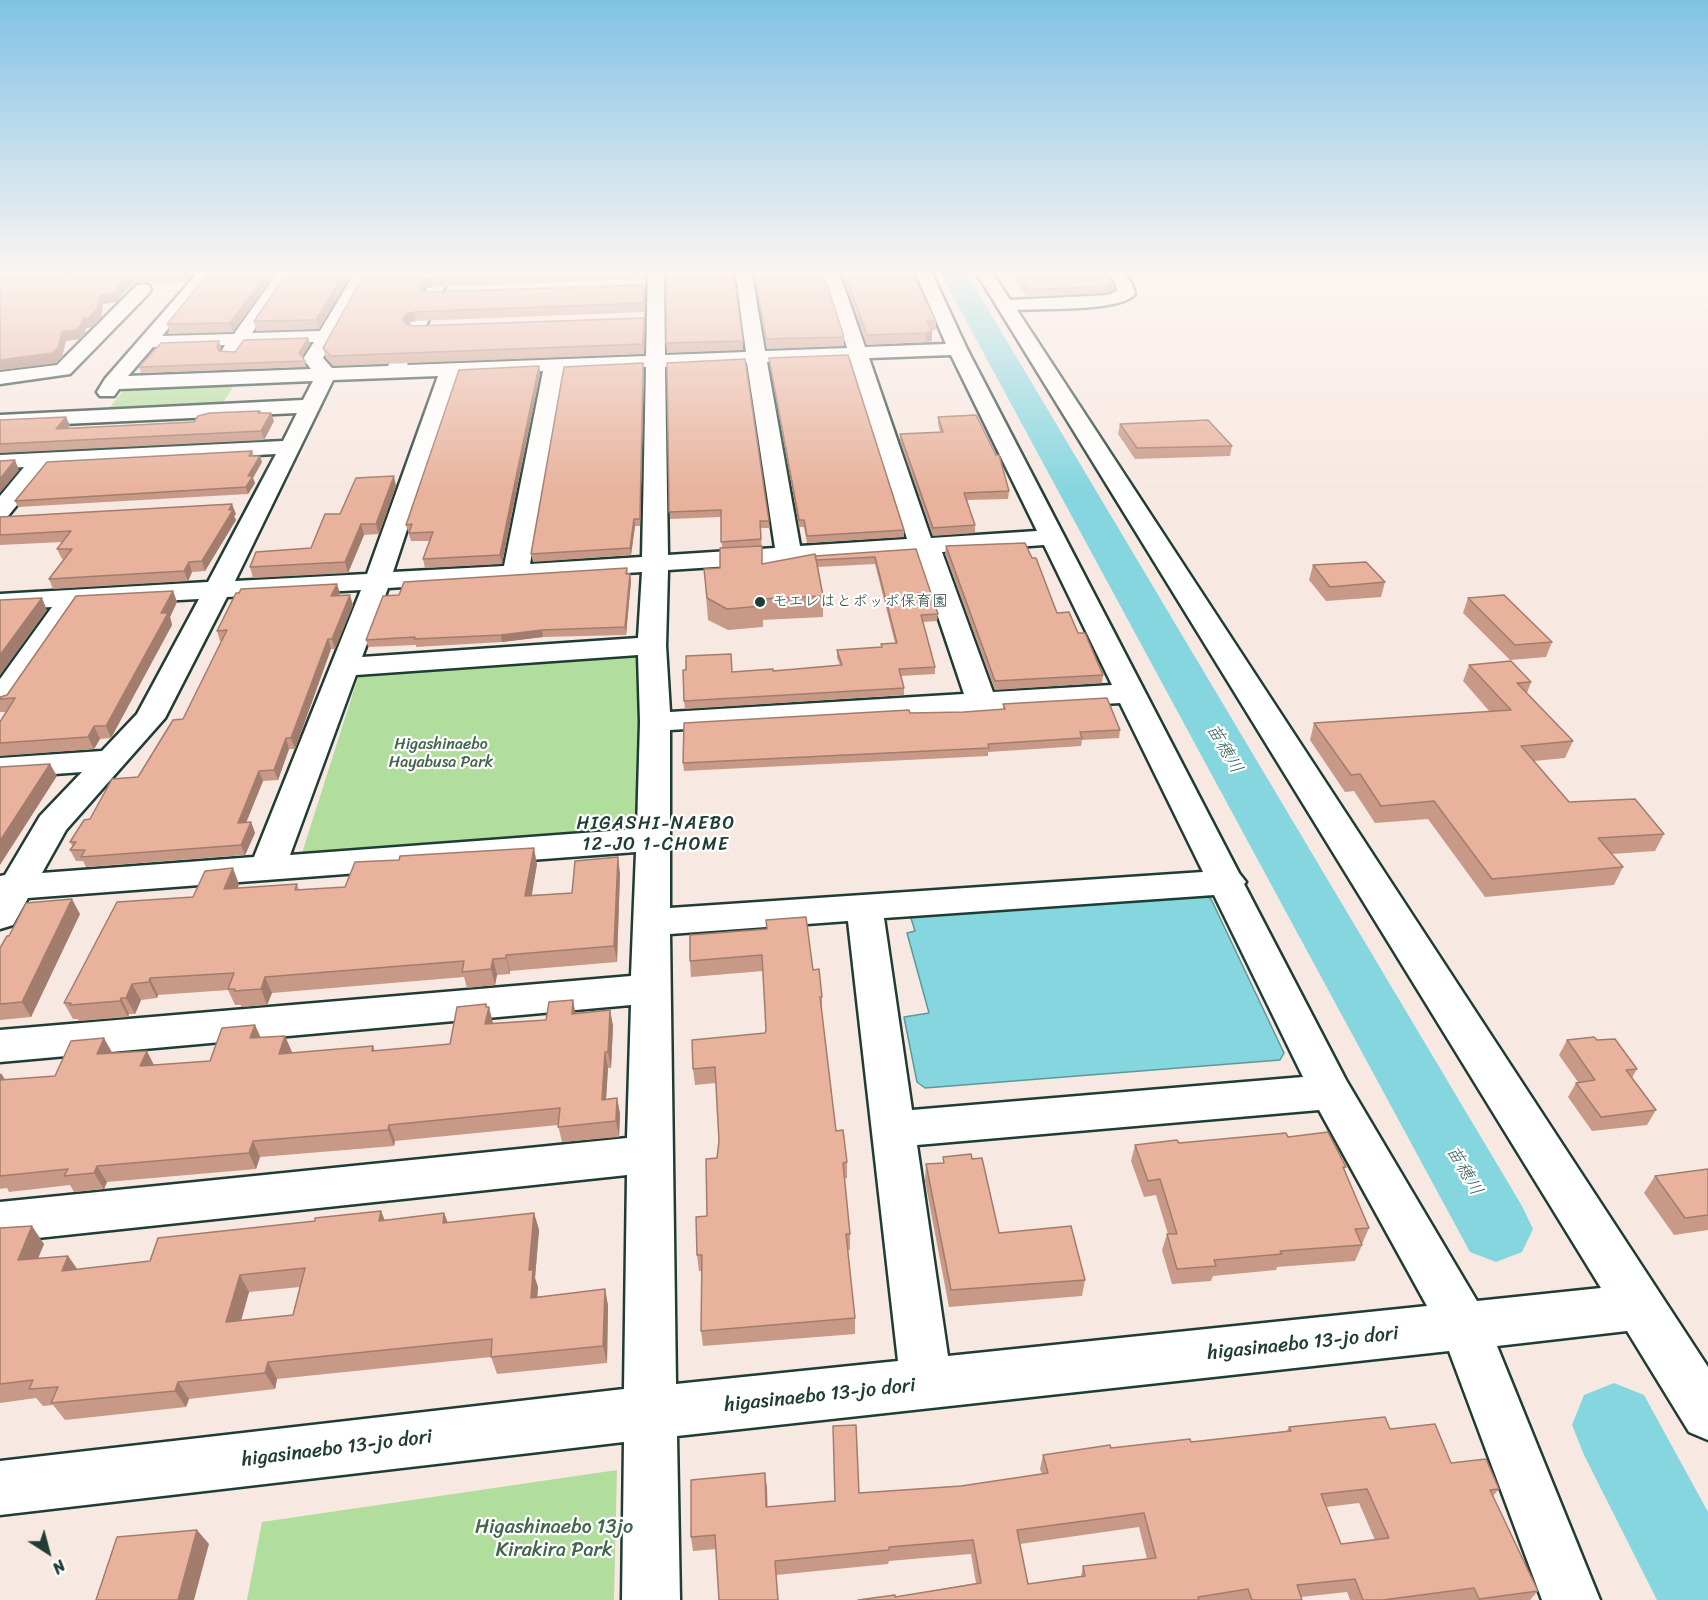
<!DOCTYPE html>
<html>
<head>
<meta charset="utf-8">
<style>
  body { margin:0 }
  #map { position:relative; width:1708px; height:1600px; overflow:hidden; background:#f8e8e2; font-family:Sriracha,sans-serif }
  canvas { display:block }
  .north { position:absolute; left:18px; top:1522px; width:60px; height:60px; -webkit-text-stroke:4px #fff; paint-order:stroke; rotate:144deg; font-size:16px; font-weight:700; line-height:24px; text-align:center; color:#1f3d34 }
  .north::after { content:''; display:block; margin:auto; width:21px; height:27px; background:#1f3d34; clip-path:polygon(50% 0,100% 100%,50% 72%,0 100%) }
</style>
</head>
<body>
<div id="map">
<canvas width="1708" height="1600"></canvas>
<div class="north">N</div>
</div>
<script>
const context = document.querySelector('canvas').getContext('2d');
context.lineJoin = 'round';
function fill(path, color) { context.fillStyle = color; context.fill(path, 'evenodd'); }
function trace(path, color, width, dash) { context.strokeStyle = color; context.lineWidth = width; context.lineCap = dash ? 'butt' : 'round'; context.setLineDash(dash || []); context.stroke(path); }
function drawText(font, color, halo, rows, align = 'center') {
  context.font = font + ' Sriracha,"Klee One",sans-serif'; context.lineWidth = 4.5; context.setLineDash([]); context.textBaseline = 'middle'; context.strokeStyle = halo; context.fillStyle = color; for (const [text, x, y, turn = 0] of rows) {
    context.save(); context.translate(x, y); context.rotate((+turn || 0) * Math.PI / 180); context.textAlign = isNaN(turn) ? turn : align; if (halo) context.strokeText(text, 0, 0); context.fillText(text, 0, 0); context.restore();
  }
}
fill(new Path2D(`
  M237,381L221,406L117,412L110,407L123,391L142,385Z
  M647,652L645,826L302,853L360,671Z
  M617,1470L614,1600H247L262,1522Z`), '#b1de9c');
const water = new Path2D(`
  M1200,892L1211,899L1284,1053L1280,1060L925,1088L917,1082L904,1017L929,1013L907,933L915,931L910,915Z`);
fill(water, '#85d6df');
trace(water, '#5c999b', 1.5);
fill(new Path2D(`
  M938,269H964L1522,1206L1533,1229L1522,1252L1496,1262L1470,1252Z
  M1614,1383L1644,1395L1708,1512V1600H1657L1584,1455L1572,1425L1584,1395Z`), '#85d6df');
const minor = new Path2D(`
  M137,269H230L228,272L214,274L162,336L234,334L280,269H296L252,333L320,331L357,269H373L323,358L332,368L388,366L437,269H453L407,365L646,356L648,269H664L665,355L746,352L735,269H751L765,351L847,348L822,269H838L865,347L946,344L914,269H930L967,349L1239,873L1246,882L1244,884L1346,1080L1477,1301L1601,1288L974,269H990L1010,300L1108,295L1117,291L1116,284L1105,269H1121L1132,284L1135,294C1121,312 1041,308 1017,310L1708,1367V1440L1689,1432L1627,1331L1497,1346L1600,1600H1542L1449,1351L677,1436L680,1600H622L624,1442L0,1515V1461L624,1389L627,1175L0,1242V1202L627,1138L631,1005L0,1062V1030L631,976L636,852L28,898L13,925L0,929V876L5,875L40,816L82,772L0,778V758L102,751L137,714L199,599L80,605L11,706L0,709V679L52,607L0,610V594L208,582L276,454L49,466L8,516L0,518V496L24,467L0,469V455L283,441L297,413L0,427V415L303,400L313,381L119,389L114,396H100L97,392L105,379L196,275L143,277L137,275L135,272ZM314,342L303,359L311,369L128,376L153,347L225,345L221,352L223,356H237L245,344ZM951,355L1037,531L931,538L869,358ZM850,359L907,539L800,546L767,362ZM747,363L775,548L668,555L665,367ZM646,367L642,557L530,564L563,371ZM543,371L504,566L393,572L458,375ZM438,376L367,574L235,581L333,380ZM1044,545L1112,685L993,692L942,552ZM917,554L964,694L670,712L666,646L668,570ZM642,572L638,638L362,657L388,588ZM361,590L254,857L42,873L66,830L165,718L227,597ZM638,655L640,722L637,829L290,855L356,675ZM1120,703L1203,872L670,908V730ZM1214,895L1303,1077L912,1110L884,918ZM848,921L898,1361L676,1384L670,934ZM1319,1110L1427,1306L948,1356L917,1145Z
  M143,284L149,285L151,289L149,293L70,374L0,384V372L57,365L137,285Z`);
trace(minor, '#1f3d34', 5);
fill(minor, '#fff');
fill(new Path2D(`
  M0,269H52L0,271Z
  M188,269L191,277L187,282L135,283L124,292L117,302L103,304L101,318L92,327L86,328L85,334L80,339L66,341L62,357L56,363L0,370V277Z
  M212,269H279L233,332L170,334L167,324Z
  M290,269H354L319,329L256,331L254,321Z
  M367,269H646V279L432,287L424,289L423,291L430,292L644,285L645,312L416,321L408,323L407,324L414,326L644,318L645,327L644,354L333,366L326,358L323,348Z
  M753,269H822L844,337V346L767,349Z
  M840,269H910L936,321V330H932V341L926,342L867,345Z
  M1003,269H1098L1113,290L1105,293L1027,297L1011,274H1008Z
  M308,338L310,344L302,357L305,361L306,367L141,373L139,367L221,347L220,351L235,352Z
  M743,341V350L667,353L666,343Z
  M769,358L904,530V537L807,543L804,527H799L770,364Z
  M667,363L769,521L770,528H761L762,564L815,556L916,549L938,614L937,621L923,622L935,667V674L901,676L904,688V695L685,709L684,701L732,672L773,671L840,665L837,658V650L881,647V644L895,643L875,564L818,567L823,596V617L763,620V627L728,630L708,620L704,569L720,568L722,548L721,517L670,519Z
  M539,366L540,373L502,564L425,568L423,559L430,541H411L406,525Z
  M644,369L640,526H635L631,555L533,562L531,554Z
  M260,411L261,413L274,421L264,440L0,453V420L66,417L70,426L68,428L194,422Z
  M938,417L1009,491L1008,499L967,500L975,525V533L933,536L900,441V434L940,432L938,424Z
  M1120,424L1232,446L1230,456L1135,459L1118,434Z
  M252,451L254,456L262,462L253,478L255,483L248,494L18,507L15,501Z
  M396,486L379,534L364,535L348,573L253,578L250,567L311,548L340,514Z
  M236,514L234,516L236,520L205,571L192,572L188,581L53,589L49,579L64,559H62L57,549L63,542L0,545V517Z
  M946,546L1057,613L1078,633L1103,675L1102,683L995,690L945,554Z
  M1313,565L1385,582L1381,597L1326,601L1309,580Z
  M627,568L628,574L631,581L626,635L543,637L502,642L416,647V645L368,647L366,640L399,595Z
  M173,591L177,602L170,617L172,625L111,738L100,739L94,749L0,756V722L7,712H0V697L7,695Z
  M340,593L338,596L353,605L335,649H331L295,749H289L278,780L263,781L246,822H251L255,833L245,855L86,867L83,861H76L70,850L73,847L70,842L90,819L138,777L183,719L222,641H220L217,631Z
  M1468,598L1552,642L1546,657L1510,660L1463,613Z
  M1469,665L1531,682L1527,693L1573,741L1565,758L1534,761L1569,802L1664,834L1655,851L1612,854L1623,867L1614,885L1485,897L1428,819L1375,823L1354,791L1345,792L1310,740L1314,723L1490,712L1463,681Z
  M1003,704L1120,730L1119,738L1082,740L1081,746L988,752V756L684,771L683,763L910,713L964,712L1003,709Z
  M537,864L531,895L572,893L620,873L617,962L510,971V974L497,975L495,985L467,988L464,977L272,993L267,1005L241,1007V1005H235L228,990L158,995L157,998L141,1000L135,1014H129L128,1017L79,1021L78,1019H73L64,1003L193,897L239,884L238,888L297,884L299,890L345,887Z
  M80,914L31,1017L0,1020V948L9,936Z
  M690,935L813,970L822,997V1013L836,1131L847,1162V1178L844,1179L850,1234V1250H848L855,1318V1334L703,1346L701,1331L702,1271H699L697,1255L707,1216L717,1158L719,1141L716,1083L695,1085L693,1069L765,1033L766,1030L763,971L691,977L690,961Z
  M573,1000L575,1013L610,1010L613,1026L611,1068H608L606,1099L617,1098L620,1114L619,1137L562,1142L558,1125L395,1141L394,1146L260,1157L256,1169L107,1182L104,1189L74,1192L70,1185L9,1192L7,1188L0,1189V1073L5,1080L55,1076L112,1053L154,1065L210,1061L255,1025L261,1038L285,1036L292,1053L373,1046L375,1051L450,1044L486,1004L493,1023L546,1020Z
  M1567,1040L1637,1069L1632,1078L1656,1110L1647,1125L1592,1131L1568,1097L1576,1083L1578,1082L1559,1055Z
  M1288,1137L1346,1167L1344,1169L1369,1228L1362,1244H1361L1362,1245L1355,1261L1277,1267L1276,1270L1213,1276L1211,1281L1172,1284L1162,1250L1167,1234H1168L1156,1195L1144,1197L1131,1161L1135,1145L1179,1143Z
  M943,1157L999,1233L1085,1280L1082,1296L949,1307L925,1181L926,1164L943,1163Z
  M1708,1169V1230L1674,1235L1644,1193L1655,1176Z
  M444,1213L448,1223L534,1213L539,1230L535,1278L538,1287L537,1297L605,1289L608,1306L607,1363L497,1374L491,1357L277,1379L275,1389L189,1399L186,1407L65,1420L53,1405L43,1406L36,1398L0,1403V1228L44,1244L38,1258L68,1256L77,1269L150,1261L385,1220ZM300,1287L293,1315L241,1320L249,1292Z
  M1289,1427L1390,1429L1499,1489L1493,1496L1538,1591L1530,1600H1350L1347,1592L1301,1597L1302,1600H858L895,1597L976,1583L971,1554L889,1561L888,1564L776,1575L716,1549L693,1551L691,1537L767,1488V1507L835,1501L859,1493L961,1486L1042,1474L1040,1469L1043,1455L1191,1442L1287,1431ZM1359,1503L1375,1540L1341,1544L1326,1507ZM1139,1527L1147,1559L1083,1566L1081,1576L1028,1584L1020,1544Z`), '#c89987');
fill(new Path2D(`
  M188,269L191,277L187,282L184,274Z
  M270,269H279L233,332L230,323Z
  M347,269H354L319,329L316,320Z
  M132,275L135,283L124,292L117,302L103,304L101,318L92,327L86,328L85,334L80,339L66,341L62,357L56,363L0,370V360L62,332L83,318L100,295L121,284Z
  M430,278L432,287L424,289L421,294L419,285L422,280Z
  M1114,284L1113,290L1105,293L1106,286Z
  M414,312L416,321L408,323L405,328L403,319L406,314Z
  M644,318L645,327L644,354L643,344Z
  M932,331V341L926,342V333Z
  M308,338L310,344L301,359L299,353Z
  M219,341L221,347L219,353L217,347Z
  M643,363L644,369L640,526V519Z
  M539,366L540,373L502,564L500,555Z
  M271,413L274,421L264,440L261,431Z
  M66,417L70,426L59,438L56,429Z
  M260,456L262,462L253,478L255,483L248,494L246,487L248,476Z
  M15,460L19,470L0,493V479Z
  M394,476L396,486L379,534L376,524Z
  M232,504L236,514L234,516L236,520L205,571L202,561Z
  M634,519L635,526L631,555L630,548Z
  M361,524L364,535L348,573L345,562Z
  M189,562L192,572L188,581L184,571Z
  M630,574L631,581L626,635L625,627Z
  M337,584L340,593L334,606L331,596Z
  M173,591L177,602L170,617L172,625L111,738L106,726Z
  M350,595L353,605L335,649L332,639Z
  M42,598L47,610L0,675V655Z
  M542,630L543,637L502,642L501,635Z
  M328,639L331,649L295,749L291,738Z
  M94,726L100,739L94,749L88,737Z
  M286,738L289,749L278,780L274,770Z
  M50,764L57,776L0,865V841Z
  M259,771L263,781L242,833L238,823Z
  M251,822L255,833L245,855L241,845Z
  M534,848L537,864L529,912L525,896Z
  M618,857L620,873L617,962L614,946Z
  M233,868L239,884L231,905L224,889Z
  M72,899L80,914L31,1017L22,1002Z
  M506,955L510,971V974L506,958Z
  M493,959L497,975L495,985L491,969Z
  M265,977L272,993L267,1005L261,989Z
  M150,978L158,995L157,998L149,982Z
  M132,984L141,1000L135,1014L126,998Z
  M121,998L129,1014L128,1017L120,1001Z
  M573,1000L576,1016L572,1014Z
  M486,1004L488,1011L489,1007L493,1023L485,1024Z
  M610,1010L613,1026L611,1068L608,1052Z
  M255,1025L262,1041L250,1038Z
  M285,1036L292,1052L286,1070L279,1054Z
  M104,1038L113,1054H97Z
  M147,1051L155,1067L140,1066Z
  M605,1052L608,1068L605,1116L602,1100Z
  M1,1073L11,1089L0,1084V1076Z
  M617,1098L620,1114L619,1137L616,1121Z
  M389,1125L395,1141L394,1146L388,1130Z
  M253,1141L260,1157L256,1169L249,1153Z
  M97,1166L107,1182L104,1189L94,1173Z
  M381,1211L388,1228L379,1221Z
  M444,1213L451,1231L443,1223Z
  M534,1213L539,1230L535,1278L538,1287L536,1315L531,1298L529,1270Z
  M32,1226L44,1244L30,1278L18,1260Z
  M68,1256L80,1273L62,1271Z
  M240,1275L249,1292L236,1339L226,1322Z
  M605,1289L608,1306L607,1363L603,1346Z
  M268,1362L277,1379L275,1389L265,1373Z
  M178,1382L189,1399L186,1407L175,1391Z
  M765,1473L767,1488L768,1522L766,1507Z
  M197,1530L209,1544L194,1600H178Z`), '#a27d6e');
const building = new Path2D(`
  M188,269L184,274L132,275L121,284L113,294L100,295L97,309L89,318H83L81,325L76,330L62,332L58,348L52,353L0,360V277Z
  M212,269H270L230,323L167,324Z
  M290,269H347L316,320L254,321Z
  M367,269H645V270L430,278L422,280L419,285L422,291L430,292L644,285V303L414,312L406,314L403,319L406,324L414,326L644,318L643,344L331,356L323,348Z
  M666,269H733L743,341L666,343Z
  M754,269H822L844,337L766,339Z
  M843,269H910L936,321H927L932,331L926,333L867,335Z
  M1013,269H1098L1114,284L1106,286L1028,290Z
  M308,338L299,353L305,361L139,367L161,343L219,341L217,347L219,351L235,352L244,340Z
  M848,355L904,530L807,536L804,520H799L769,358Z
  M745,359L769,521H760L761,539L721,542V510L669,512L667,363Z
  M643,363L640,519H634L630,548L531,554L564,367Z
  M539,366L500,555L423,559L433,532L409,533L412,524L406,525L459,370Z
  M260,411L258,413H271L261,431L0,444V420L66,417L56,429L194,422L198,416L210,413Z
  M976,415L996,455H999L1009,491L964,493L975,525L933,528L900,434L943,432L938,417Z
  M1208,420L1232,446L1137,448L1120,424Z
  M252,451L249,456H260L248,476H253L246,487L15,501L47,462Z
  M15,460L0,479V461Z
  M394,476L376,524H361L345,562L250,567L256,552L311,548L325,514H340L356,478Z
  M232,504L229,510H233L202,561L189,562L184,571L49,579L72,549H57L71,531L0,535V517Z
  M1025,543L1032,558H1036L1057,613L1069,612L1078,633H1085L1103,675L995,681L946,546Z
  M762,546V564L815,554L823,596L761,599L762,606L727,609L707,598L704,569L720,568V548Z
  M916,549L938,614L921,615L935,667L899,669L904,688L684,701L683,670H686V656L731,654L732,672L773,669V671L842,665L837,650L882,647L881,644L897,643L875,557L816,560L815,556Z
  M1366,562L1385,582L1330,587L1313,565Z
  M627,568L626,574H630L625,627L542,630L501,635L414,639L415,637L366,640L383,596L399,595L404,582Z
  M337,584L331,596L350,595L332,639H328L291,738H286L274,770L259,771L238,823L251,822L241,845L81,857L85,850H70L76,842H70L84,820L90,819L112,779L138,777L173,720L183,719L227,630L217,631L236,593H239L241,589Z
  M173,591L161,613H168L106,726H94L88,737L0,743V722L15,698L0,699V697L7,695L76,596Z
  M1504,595L1552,642L1515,645L1468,598Z
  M42,598L0,655V600Z
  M1511,661L1531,682L1517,683L1573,741L1521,746L1569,802L1635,799L1664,834L1598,838L1623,867L1492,879L1434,801L1381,806L1360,774L1351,775L1314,723L1511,710L1469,665Z
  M1107,698L1120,730L1080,732L1082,738L988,744L989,748L683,763L684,723L909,710L910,713L964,712L1005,709L1003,704Z
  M50,764L0,841V767Z
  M534,848L525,896L572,893L575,861L618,857L614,946L506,955V958L493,959L491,969L462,972L464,961L265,977L261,989L234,991L235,989H228L234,973L150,978L149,982L132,984L126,998H121L120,1001L70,1005L71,1003H64L117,902L193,897L205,871L233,868L224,889L297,884L295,890L345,887L355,862L399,860L400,856Z
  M72,899L22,1002L0,1004V948L7,936H9L26,903Z
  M806,917L813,970L819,969L822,997H820L836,1131L843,1130L847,1162L843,1163L850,1234H846L855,1318L701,1331L702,1255H697L696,1217L707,1216L706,1159L717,1158L719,1141L715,1067L693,1069L692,1040L765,1033L766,1030L762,955L690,961V935L767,929L766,920Z
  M573,1000L572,1014L610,1010L608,1052H605L602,1100L617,1098L616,1121L558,1127L560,1108L389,1125L388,1130L253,1141L249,1153L97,1166L94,1173L64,1176L68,1169L0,1176V1080L55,1076L71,1041L104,1038L97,1054L147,1051L140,1066L210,1061L222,1028L255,1025L250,1038L285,1036L279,1054L373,1046L372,1051L450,1044L457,1007L486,1004V1007H489L485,1024L546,1020L549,1002Z
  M1594,1037L1597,1040L1615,1039L1637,1069L1626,1070L1656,1110L1601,1117L1576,1083L1595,1080L1567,1040Z
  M1328,1132L1346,1167H1343L1369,1228L1355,1229L1362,1245L1280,1251L1282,1254L1214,1260L1216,1266L1177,1269L1167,1234H1177L1160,1179L1148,1181L1135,1145L1177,1140L1179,1143L1286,1133L1288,1137Z
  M971,1154L972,1159L982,1158L999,1233L1071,1226L1085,1280L951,1290L926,1164L944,1163L943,1157Z
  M1708,1169V1215L1685,1218L1655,1176Z
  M381,1211L379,1221L444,1213L443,1223L534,1213L529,1270H533L531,1298L605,1289L603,1346L491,1357L492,1339L268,1362L265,1373L178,1382L175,1391L51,1403L58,1387L29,1389L33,1380L0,1384V1228L32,1226L18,1260L68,1256L62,1271L150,1261L158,1238L315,1221V1218ZM305,1268L293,1315L226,1322L240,1275Z
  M1385,1417L1390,1429L1435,1424L1451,1463L1486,1459L1499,1489L1490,1490L1538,1591L1479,1599L1474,1588L1383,1600H1363L1355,1579L1297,1585L1302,1600H1252L1248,1589L1198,1597L1199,1600H858L895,1595V1597L981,1583L973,1540L889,1547V1550L775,1561L778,1600H719L715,1535L691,1537V1480L765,1473L766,1507L835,1501L833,1426L856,1425L859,1493L961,1486L1048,1473L1043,1455L1110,1445L1111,1448L1190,1439L1191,1442L1291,1431L1289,1427ZM1367,1489L1389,1538L1341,1544L1321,1494ZM1144,1513L1156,1558L1083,1566L1085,1576L1028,1584L1017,1530Z
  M197,1530L178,1600H96L117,1537Z`);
fill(building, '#e8b29d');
trace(building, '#a27d6e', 1.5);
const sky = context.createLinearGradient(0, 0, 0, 493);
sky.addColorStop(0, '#80c2e4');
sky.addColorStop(0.55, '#fcf5f2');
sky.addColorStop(1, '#fcf5f200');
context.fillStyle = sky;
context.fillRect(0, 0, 1708, 493);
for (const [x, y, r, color] of [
  [760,602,6,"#1f3d34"]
]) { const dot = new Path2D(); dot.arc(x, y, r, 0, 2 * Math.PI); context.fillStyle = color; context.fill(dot); trace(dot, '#fff', 2); }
drawText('16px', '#1f3d34', '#fff', [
  ["モエレはとポッポ保育園",772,602]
], 'left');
drawText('16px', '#44654e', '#fff', [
  ["Higashinaebo",441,745],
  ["Hayabusa Park",441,763]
]);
drawText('italic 18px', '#38635f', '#fff', [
  ["苗穂川",1224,749,60],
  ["苗穂川",1464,1171,60]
]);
context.letterSpacing = '1.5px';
drawText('18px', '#1f3d34', '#fff', [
  ["HIGASHI-NAEBO",656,824],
  ["12-JO 1-CHOME",656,845]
]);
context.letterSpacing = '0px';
drawText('20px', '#1f3d34', '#fff', [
  ["higasinaebo 13-jo dori",1303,1344,-6],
  ["higasinaebo 13-jo dori",820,1396,-6],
  ["higasinaebo 13-jo dori",337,1449,-7]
]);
drawText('20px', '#44654e', '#fff', [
  ["Higashinaebo 13jo",554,1528],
  ["Kirakira Park",554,1551]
]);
</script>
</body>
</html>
